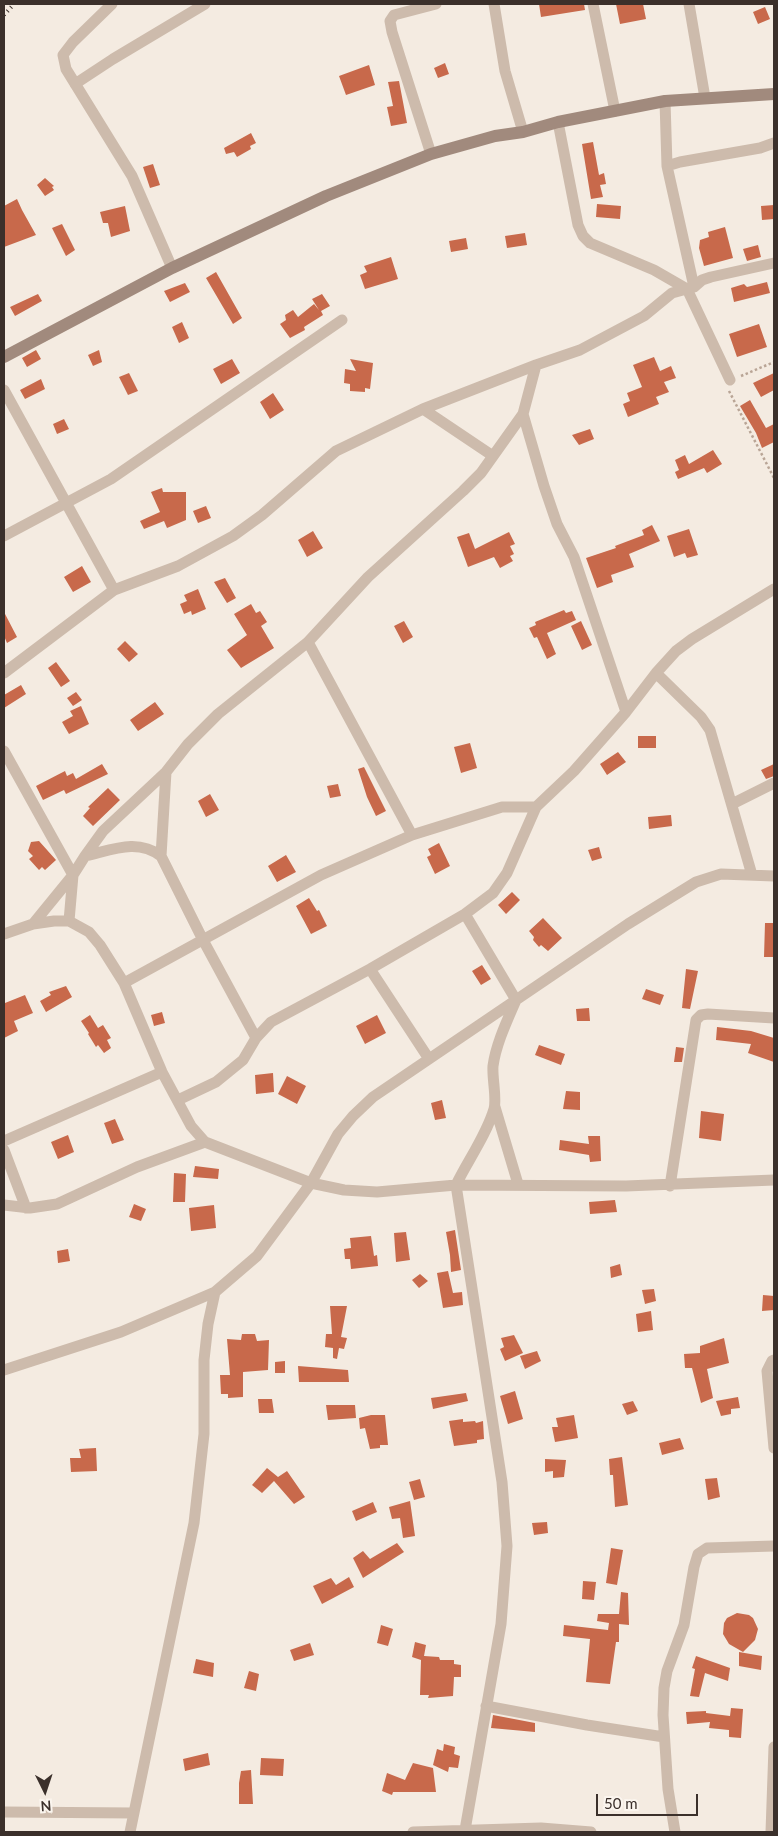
<!DOCTYPE html>
<html>
<head>
<meta charset="utf-8">
<style>
  body { margin:0 }
  #map { position:relative; width:778px; height:1836px; overflow:hidden; background:#f4ebe1; font-family:Lato,sans-serif }
  canvas { display:block }
  .frame { position:absolute; inset:0; border:5px solid #3b302b; pointer-events:none }
  .north { position:absolute; left:20px; top:1766px; width:50px; height:50px; -webkit-text-stroke:4px #fbf5ee; paint-order:stroke; rotate:176deg; font-size:14px; font-weight:700; line-height:20px; text-align:center; color:#3b302b }
  .north::after { content:''; display:block; margin:auto; width:18px; height:22px; background:#3b302b; clip-path:polygon(50% 0,100% 100%,50% 72%,0 100%) }
  .scale { position:absolute; left:596px; top:1794px; width:102px; height:22px; box-sizing:border-box; border:2px solid #3b302b; border-top:0; padding-left:6px; font-size:15px; line-height:18px; white-space:nowrap; color:#3b302b; -webkit-text-stroke:4px #fbf5ee; paint-order:stroke }
</style>
</head>
<body>
<div id="map">
<canvas width="778" height="1836"></canvas>
<div class="frame"></div>
<div class="north">N</div>
<div class="scale">50 m</div>
</div>
<script>
const context = document.querySelector('canvas').getContext('2d');
context.lineJoin = 'round';
function fill(path, color) { context.fillStyle = color; context.fill(path, 'evenodd'); }
function trace(path, color, width, dash) { context.strokeStyle = color; context.lineWidth = width; context.lineCap = dash ? 'butt' : 'round'; context.setLineDash(dash || []); context.stroke(path); }
fill(new Path2D(`
  M539,4H584L585,10L541,17Z
  M616,4H643L646,19L620,24Z
  M765,7L770,19L758,24L753,12Z
  M445,63L449,74L438,78L434,68Z
  M369,65L375,85L346,95L339,76Z
  M399,81L407,123L391,126L387,107L393,106L388,82Z
  M251,133L256,143L250,146L251,149L237,157L234,152L226,154L224,148Z
  M593,142L599,175L604,173L606,184L600,185L603,197L591,199L582,144Z
  M153,164L160,185L150,188L143,167Z
  M45,178L54,186L52,187L54,190L45,196L37,185Z
  M17,199L22,210L36,235L4,247V206Z
  M597,204L621,206L620,219L596,217Z
  M774,205V219L762,220L761,206Z
  M125,206L130,231L111,237L108,223H103L100,212Z
  M62,224L75,250L66,256L52,228Z
  M725,227L733,258L704,266L699,248L700,240L709,237L708,232Z
  M525,233L527,245L507,248L505,236Z
  M466,238L468,249L451,252L449,241Z
  M758,245L761,257L747,261L743,249Z
  M391,257L398,279L365,289L360,275L367,272L364,266Z
  M216,272L242,318L233,324L206,278Z
  M767,282L770,293L734,302L731,288L744,284L747,287Z
  M185,283L190,292L170,302L164,291Z
  M38,294L42,301L15,316L10,307Z
  M322,294L330,306L321,311L323,315L304,327L305,330L290,338L280,324L286,320L285,315L293,310L298,317L314,304L319,310L312,299Z
  M182,322L189,338L179,343L172,327Z
  M759,324L767,347L737,357L729,334Z
  M36,350L41,359L27,367L22,358Z
  M99,350L102,362L93,366L88,355Z
  M654,357L660,371L671,366L676,378L664,382L669,392L656,397L659,404L628,417L623,404L630,401L627,393L642,387L633,365Z
  M232,359L240,373L221,384L213,369Z
  M350,359L373,363L370,389L365,388V392L350,391V384L344,383L345,369L356,371Z
  M129,373L138,391L128,395L119,377Z
  M774,373V390L761,397L753,383Z
  M41,379L45,389L25,399L20,390Z
  M273,393L284,410L270,419L260,402Z
  M750,400L766,428L774,424V442L762,448L756,433L740,406Z
  M64,419L69,429L57,434L53,424Z
  M590,429L594,439L579,445L572,435Z
  M713,450L722,464L707,473L704,468L678,479L675,472L679,470L675,460L685,455L689,464Z
  M162,488L163,492H186V520L167,528L164,521L144,529L140,521L160,512L151,492Z
  M206,506L211,518L198,523L193,511Z
  M652,525L660,541L629,554L634,567L611,575L613,582L597,588L586,558L616,548L615,546L644,535L642,530Z
  M689,529L698,555L687,558L685,553L674,557L667,536Z
  M313,531L323,548L307,557L298,540Z
  M509,532L515,544L510,546L514,554L510,556L513,561L500,568L494,557L468,567L457,537L469,533L475,549Z
  M82,566L91,582L73,592L64,577Z
  M225,578L236,598L227,603L214,582Z
  M198,589L206,609L192,615L191,611L184,614L180,604L187,601L184,595Z
  M251,604L256,613L260,611L267,622L261,626L274,648L241,668L227,650L247,635L234,614Z
  M564,610L566,613L572,611L576,620L547,633L556,654L547,659L537,637L534,638L529,628L536,625L535,622Z
  M4,612L17,637L7,643L4,636Z
  M404,621L413,637L403,643L394,626Z
  M581,621L592,645L582,650L571,626Z
  M125,641L138,654L129,662L117,649Z
  M56,662L70,681L61,687L48,668Z
  M21,685L26,694L4,708V695Z
  M76,692L82,700L73,706L67,698Z
  M155,702L164,714L138,731L130,720Z
  M81,706L89,724L69,734L62,722L73,716L70,711Z
  M638,736H656V748H638Z
  M470,743L477,768L461,773L454,747Z
  M618,752L626,762L607,775L600,764Z
  M102,764L108,774L66,794L64,790L43,800L36,786L65,771L67,776L73,773L76,779Z
  M774,764V776L766,779L761,770Z
  M364,767L386,811L376,816L367,797L358,769Z
  M338,784L341,796L330,798L327,786Z
  M108,788L120,800L93,826L83,816L90,808L88,807Z
  M210,794L219,810L206,817L198,801Z
  M671,815L672,826L649,829L648,817Z
  M39,841L56,860L45,870L42,867L39,870L29,859L33,856L28,851L31,842Z
  M439,843L450,866L435,874L427,857L431,855L428,849Z
  M599,847L602,858L592,861L588,850Z
  M286,855L296,872L277,882L268,866Z
  M512,892L520,900L506,914L498,905Z
  M309,898L317,911L319,910L327,926L311,934L296,906Z
  M543,918L562,938L548,951L541,945L539,947L533,940L534,937L529,931Z
  M765,923H774V957H764Z
  M482,965L491,979L481,985L472,971Z
  M686,969L698,971L690,1009L682,1008Z
  M66,986L72,997L46,1012L40,1001L51,995L49,992Z
  M646,989L664,995L660,1005L642,999Z
  M25,995L33,1013L14,1021L18,1031L4,1038V1000L5,1003Z
  M589,1008L590,1021H577L576,1009Z
  M162,1012L165,1023L154,1026L151,1015Z
  M90,1015L98,1028L103,1025L111,1038L107,1040L111,1048L104,1053L98,1045L96,1047L88,1034L89,1033L81,1021Z
  M377,1015L386,1033L365,1044L356,1026Z
  M717,1027L751,1031L774,1038V1062L748,1053L751,1044L716,1040Z
  M539,1045L565,1054L561,1065L535,1055Z
  M676,1047L684,1048L682,1062H674Z
  M273,1073L274,1092L256,1094L255,1075Z
  M287,1076L306,1086L297,1104L278,1094Z
  M566,1091L580,1092V1110L563,1109Z
  M442,1100L446,1118L435,1120L431,1103Z
  M701,1111L724,1114L721,1141L699,1138Z
  M115,1119L124,1140L112,1144L104,1123Z
  M68,1135L74,1152L58,1159L51,1142Z
  M588,1136H600L601,1161L590,1162L589,1155L559,1150L560,1140L589,1144Z
  M195,1166L219,1169L218,1179L193,1177Z
  M174,1173L186,1174L185,1202H173Z
  M615,1200L617,1212L590,1214L589,1202Z
  M134,1204L146,1209L141,1221L129,1217Z
  M214,1205L216,1228L191,1231L189,1208Z
  M455,1230L461,1270L451,1272L450,1255L446,1232Z
  M406,1232L410,1260L396,1262L394,1233Z
  M371,1236L374,1256L377,1255L378,1266L351,1269L350,1259H345L344,1249L351,1248L350,1238Z
  M68,1249L70,1261L58,1263L57,1251Z
  M620,1264L622,1275L611,1278L610,1267Z
  M448,1271L453,1293L462,1292L463,1305L443,1308L437,1273Z
  M420,1274L428,1281L419,1288L412,1280Z
  M654,1289L656,1301L645,1304L642,1290Z
  M763,1295L774,1296V1310L762,1311Z
  M330,1306H347L341,1337L347,1338L344,1349L339,1348L337,1359L333,1358V1348L325,1347L326,1334H332Z
  M651,1311L653,1330L638,1332L636,1314Z
  M242,1334H255L257,1341L269,1340L268,1370L243,1372V1397L228,1398V1394H221L220,1375H230L227,1339L241,1340Z
  M514,1335L523,1353L505,1361L500,1349L504,1347L501,1338Z
  M724,1338L729,1363L707,1369L713,1398L701,1403L692,1368H685L684,1354L700,1353V1346Z
  M537,1351L541,1361L525,1369L520,1356Z
  M285,1361V1373H275V1362Z
  M298,1366L348,1370L349,1382H299Z
  M515,1391L523,1419L508,1424L500,1396Z
  M466,1393L468,1401L433,1409L431,1398Z
  M738,1397L740,1408L731,1409V1414L721,1416L716,1401Z
  M258,1399H272L274,1413H259Z
  M633,1401L638,1411L627,1415L622,1404Z
  M326,1405H355L356,1418L328,1420Z
  M371,1415H385L388,1445H380V1448L370,1449L365,1428L360,1429L359,1418Z
  M574,1415L578,1438L555,1442L552,1427H558L556,1418Z
  M463,1419V1422L475,1421L476,1423L483,1421L484,1439L477,1440V1443L454,1446L449,1421Z
  M680,1438L684,1449L662,1455L659,1443Z
  M96,1448L97,1471L71,1472L70,1458H81L79,1449Z
  M622,1457L628,1505L615,1507L613,1475H610L609,1459Z
  M545,1459L566,1460L564,1477L553,1478V1471L545,1472Z
  M267,1468L278,1477L287,1471L305,1497L294,1504L274,1481L262,1493L252,1485Z
  M717,1478L720,1497L708,1500L705,1479Z
  M420,1479L425,1497L414,1500L409,1482Z
  M410,1501L415,1536L403,1538L400,1518L392,1519L389,1507Z
  M373,1502L377,1512L356,1521L352,1511Z
  M547,1522L548,1533L534,1535L532,1523Z
  M397,1543L404,1552L363,1578L353,1558L363,1551L370,1559Z
  M611,1548L623,1550L617,1585L606,1583Z
  M349,1577L354,1587L322,1604L313,1586L331,1578L336,1585Z
  M583,1581L596,1582L594,1600L582,1599Z
  M621,1592L628,1593L629,1625L619,1624V1642H616L610,1684L586,1682L590,1639L563,1636L564,1625L608,1630L609,1623L597,1621L598,1614H619Z
  M737,1613L749,1615L753,1618L758,1629L755,1640L743,1652L729,1644L723,1634L724,1623L727,1618Z
  M381,1625L393,1629L388,1646L377,1643Z
  M415,1642L426,1645L424,1656L439,1657L440,1660H454V1664L461,1665V1677H454L453,1696L428,1698L429,1695H420L421,1660L412,1657Z
  M310,1643L314,1655L294,1661L290,1650Z
  M739,1652L762,1656L761,1670L739,1666Z
  M696,1656L730,1668L728,1681L705,1673L699,1697L690,1696L695,1669L692,1668Z
  M196,1659L214,1663L213,1677L193,1673Z
  M249,1671L259,1674L256,1691L244,1688Z
  M731,1708L743,1709L741,1738L729,1737V1730L709,1728L710,1722L687,1724L686,1712L706,1711V1713L730,1716Z
  M493,1715L535,1723V1732L491,1728Z
  M444,1744L455,1747L454,1754L460,1756L458,1768L449,1767L448,1772L433,1765L437,1749L443,1751Z
  M208,1753L210,1765L185,1771L183,1759Z
  M261,1758L284,1759L283,1776L260,1775Z
  M413,1763L433,1768L436,1792H393L392,1795L382,1791L387,1773L405,1780Z
  M251,1770L253,1804H239V1783L241,1771Z`), '#c8694b');
trace(new Path2D(`
  M741,376L774,362
  M729,391L774,478`), '#b9a596', 2.5, [2.5, 2.5]);
trace(new Path2D(`
  M112,4L73,42L63,55L66,69L132,176L172,268
  M494,4L505,71L523,132
  M593,4L615,111
  M689,4L705,98
  M75,84L113,59L205,4
  M665,101L667,166
  M558,122L578,225L583,236L590,243L654,270L687,289L730,380
  M431,154L392,32L390,21L394,15L436,4
  M694,287L667,166L680,162L760,148L774,143
  M4,390L114,590
  M423,409L493,456
  M523,414L544,486L557,524L574,557L626,712
  M4,536L111,479L342,320
  M308,642L412,835
  M4,673L114,590L178,566L233,536L262,515L336,451L423,409L536,365L580,350L644,316L672,293L694,287L702,280L711,277L774,263
  M656,673L701,717L710,730L752,875
  M4,751L73,875L33,924
  M732,804L774,783
  M85,856C112,850 137,838 161,856L203,940L256,1038
  M161,856L166,772
  M465,914L516,1000
  M69,921L73,875L85,856L103,831L166,772L188,744L218,714L308,642L368,577L463,491L481,473L523,414L536,365
  M4,934L33,924L54,921H69L89,932L100,945L124,983L162,1072L191,1126L205,1142L311,1183L344,1190L377,1192L456,1185L626,1186L774,1180
  M370,969L429,1059
  M124,983L321,875L412,835L502,807H536
  M178,1100L216,1082L243,1060L256,1038L271,1022L370,969L465,914L493,893L507,873L536,807L574,771L626,712L656,673L676,651L692,639L774,589
  M495,1107L518,1184
  M4,1141L162,1072
  M4,1150L26,1208
  M670,1186L696,1020L701,1015L708,1014L774,1018
  M4,1205L30,1208L57,1204L137,1167L205,1142
  M774,1360L772,1361L767,1371L774,1448
  M4,1370L121,1332L215,1292L257,1256L311,1183L338,1134L353,1116L373,1097L628,924L696,882L721,874L774,876
  M486,1706L587,1725L664,1737
  M4,1812L134,1813
  M465,1830L501,1624L507,1546L502,1482L456,1185C468,1160 486,1136 494,1109C497,1099 492,1078 493,1066C496,1044 507,1021 516,1000
  M130,1832L194,1523L204,1434V1360L208,1324L215,1292
  M413,1832L541,1828L591,1832
  M675,1832L668,1789L663,1715L664,1688L667,1671L684,1625L694,1567L698,1554L707,1548L774,1546
  M771,1832L774,1747`), '#cdbbac', 11);
trace(new Path2D(`
  M4,357L172,268L326,196L431,154L495,136L523,132L558,122L665,101L774,94`), '#a18a7d', 12);
trace(new Path2D(`
  M4,15L14,4`), '#3b302b', 4, [1, 4]);
</script>
</body>
</html>
